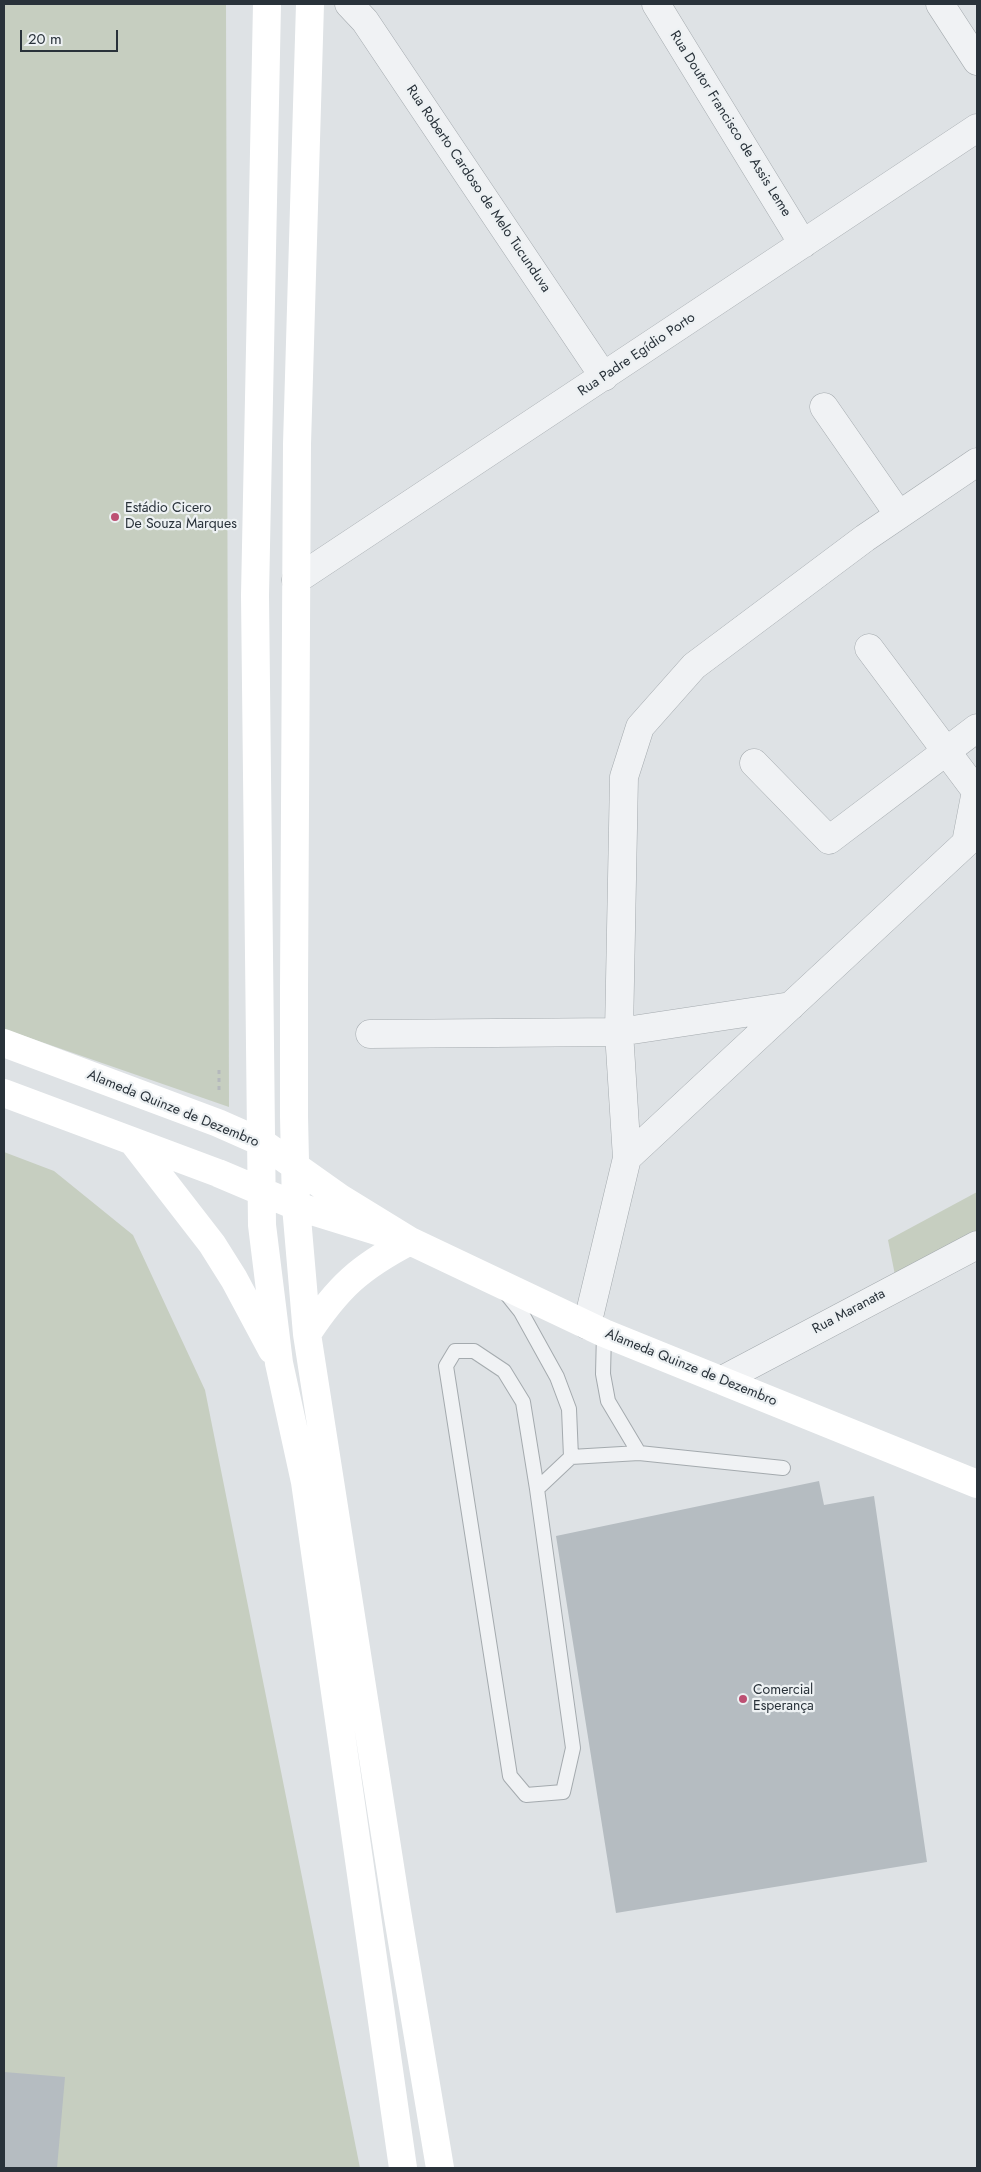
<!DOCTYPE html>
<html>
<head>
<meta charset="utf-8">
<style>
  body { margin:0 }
  #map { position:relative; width:981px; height:2172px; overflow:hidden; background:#dee2e5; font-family:Jost,sans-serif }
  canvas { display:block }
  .frame { position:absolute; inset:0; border:5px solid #29323a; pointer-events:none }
  .scale { position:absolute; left:20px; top:30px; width:98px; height:22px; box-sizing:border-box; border:2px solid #29323a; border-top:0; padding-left:6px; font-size:15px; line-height:18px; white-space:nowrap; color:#29323a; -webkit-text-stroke:4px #edf1f3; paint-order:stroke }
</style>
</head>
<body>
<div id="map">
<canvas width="981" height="2172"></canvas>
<div class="frame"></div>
<div class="scale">20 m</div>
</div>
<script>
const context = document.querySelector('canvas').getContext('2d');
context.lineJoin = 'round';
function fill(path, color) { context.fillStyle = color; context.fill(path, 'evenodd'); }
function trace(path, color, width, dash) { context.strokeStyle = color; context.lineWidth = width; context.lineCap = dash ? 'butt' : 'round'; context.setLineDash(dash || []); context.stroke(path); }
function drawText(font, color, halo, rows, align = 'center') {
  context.font = font + ' Jost,sans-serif'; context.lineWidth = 4.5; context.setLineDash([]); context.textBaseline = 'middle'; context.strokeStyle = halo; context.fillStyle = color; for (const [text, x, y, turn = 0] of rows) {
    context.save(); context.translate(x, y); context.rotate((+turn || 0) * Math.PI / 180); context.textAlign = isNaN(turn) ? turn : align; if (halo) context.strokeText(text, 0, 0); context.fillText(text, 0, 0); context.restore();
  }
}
fill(new Path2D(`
  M4,4H226L229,1107L4,1029Z
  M4,1152L54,1171L133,1235L205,1390L360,2168H4Z
  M977,1192V1231L895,1275L888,1240Z`), '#c6cec0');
fill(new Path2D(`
  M819,1481L824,1505L874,1496L927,1862L616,1913L556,1536Z
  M4,2072L65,2077L57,2168H4Z`), '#b5bcc1');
const lane = new Path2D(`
  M505,1292L521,1312L557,1377L569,1409L571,1457
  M604,1333L603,1374L608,1401L639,1453
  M537,1489L573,1748L563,1792L526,1795L510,1776L446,1366L455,1351H474L504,1371L523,1402L537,1489L571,1457L639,1453L783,1468`);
const street = new Path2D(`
  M349,4L365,21L604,377
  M656,4L803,244
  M940,4L977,61
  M824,407L899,515
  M296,580L977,128
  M754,763L829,840L977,728
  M370,1034L619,1032L791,1006
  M627,1158L966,843L976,791L869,648
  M587,1325L627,1158L619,1032L624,777L640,727L694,666L865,538L977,462
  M722,1380L977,1245`);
trace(lane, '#a4aaae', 16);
trace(street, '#a4aaae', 29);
trace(new Path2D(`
  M219,1090V1068`), '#b4b8bc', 3, [4, 4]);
trace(lane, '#f0f2f4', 14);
trace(street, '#f0f2f4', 28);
trace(new Path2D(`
  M267,4L255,595L262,1225L279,1363L305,1482L403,2168
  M310,4L297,444L294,989V1116L296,1206L307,1334L397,1911L440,2168
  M4,1043L218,1123L261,1142L340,1198L410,1241L604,1333L977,1484
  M4,1093L218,1173L296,1206L377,1231
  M133,1142L212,1244L234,1279L272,1350
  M307,1334C338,1287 360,1267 410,1241`), '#fff', 28);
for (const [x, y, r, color] of [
  [115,517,5,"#bd5073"],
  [743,1699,5,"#bd5073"]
]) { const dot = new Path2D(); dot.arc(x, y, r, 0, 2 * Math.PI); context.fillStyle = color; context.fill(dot); trace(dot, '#edf1f3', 2); }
drawText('14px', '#29323a', '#edf1f3', [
  ["Rua Doutor Francisco de Assis Leme",730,124,58],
  ["Rua Roberto Cardoso de Melo Tucunduva",478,189,56],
  ["Rua Padre Egídio Porto",637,355,-34],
  ["Alameda Quinze de Dezembro",173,1109,22],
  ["Rua Maranata",849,1312,-28],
  ["Alameda Quinze de Dezembro",691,1368,22]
]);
drawText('14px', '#29323a', '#edf1f3', [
  ["Estádio Cicero",125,509],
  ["De Souza Marques",125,525],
  ["Comercial",753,1691],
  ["Esperança",753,1707]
], 'left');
</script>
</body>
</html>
